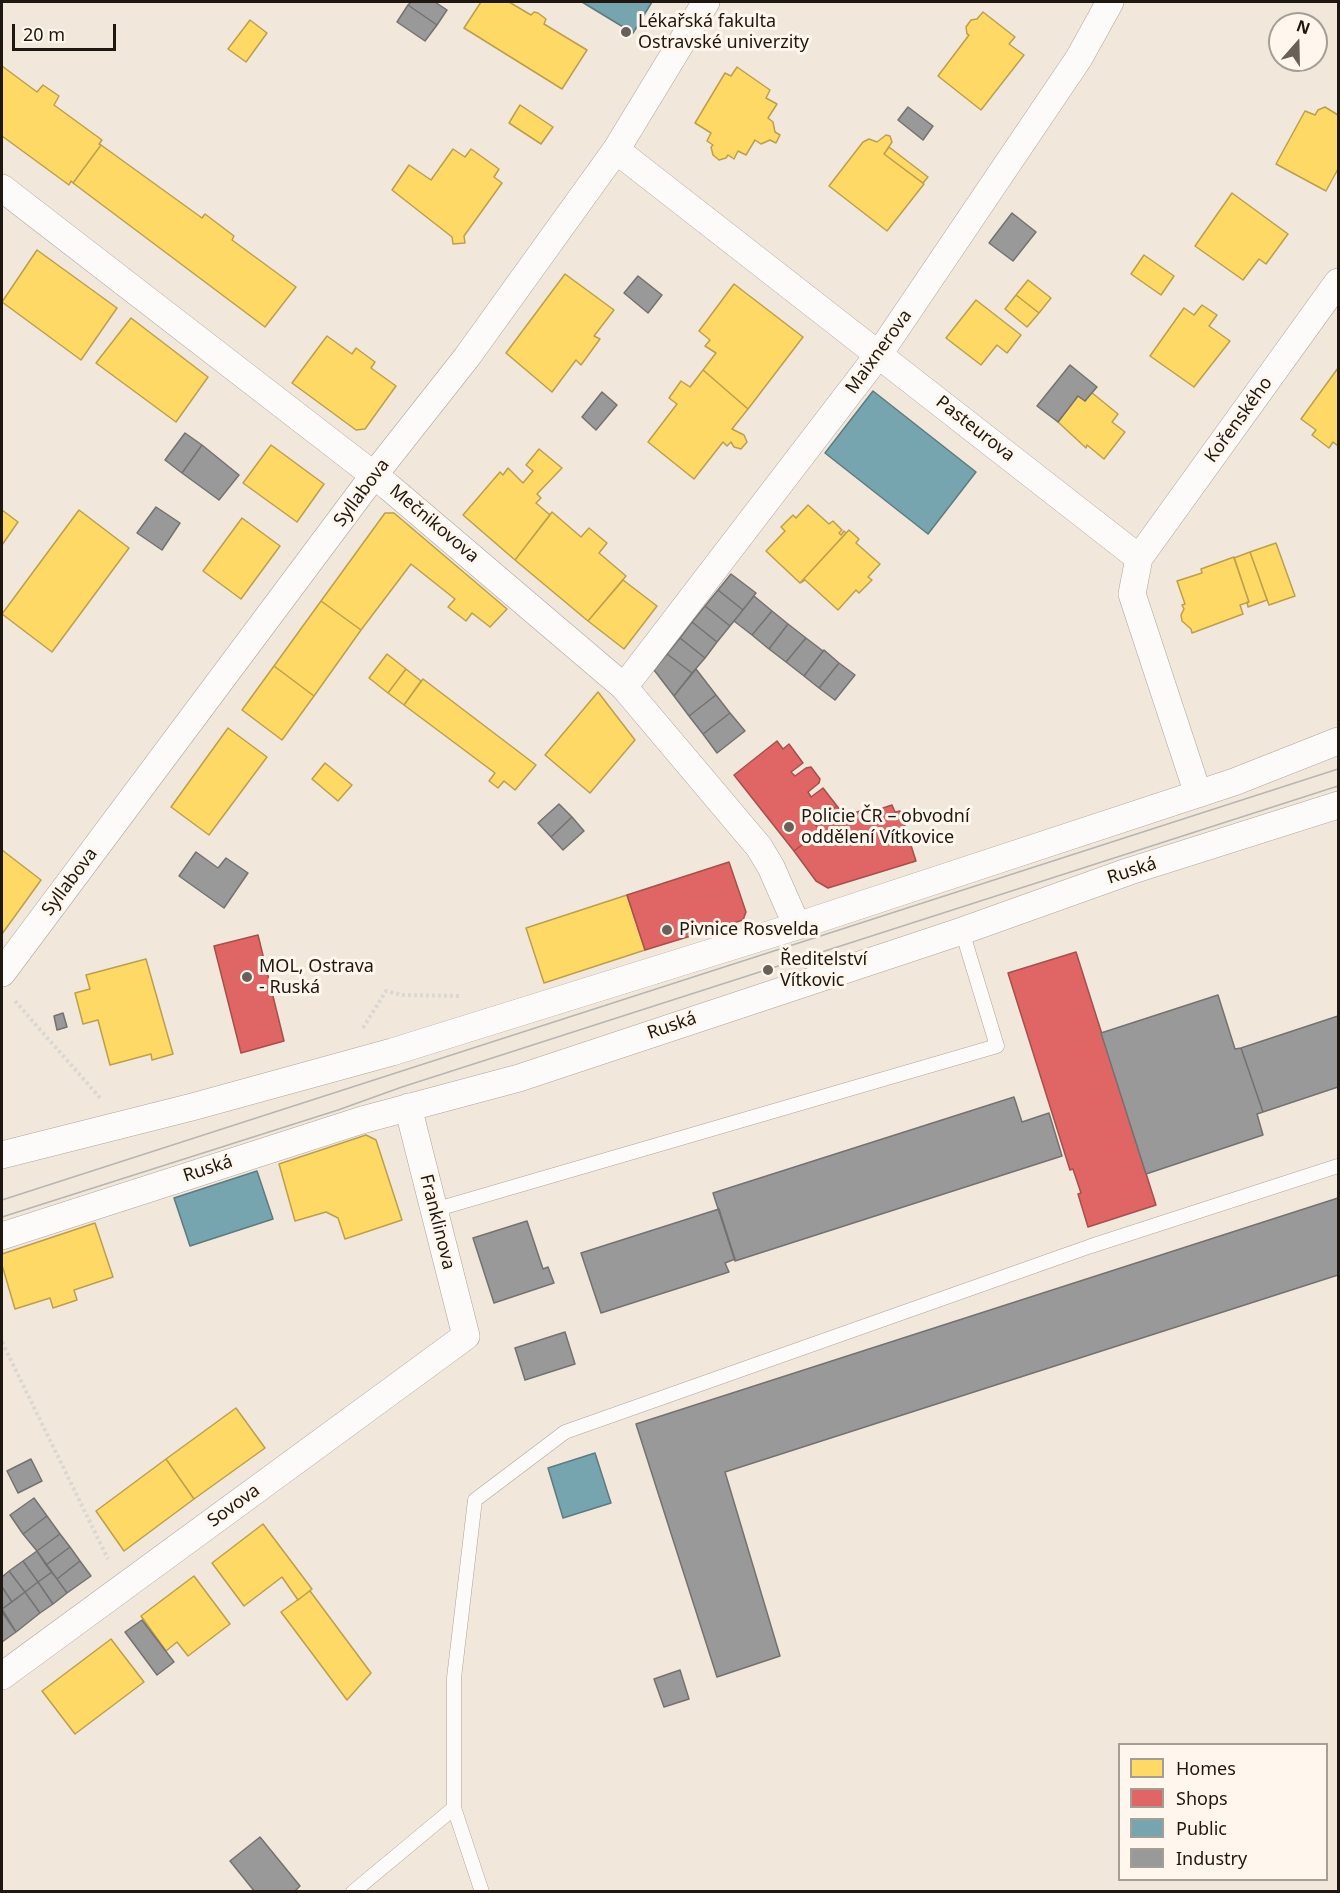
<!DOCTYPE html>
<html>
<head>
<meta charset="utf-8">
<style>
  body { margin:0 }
  #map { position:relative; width:1340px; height:1893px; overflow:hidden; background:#f2e7db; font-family:"Noto Sans",sans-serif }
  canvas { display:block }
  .frame { position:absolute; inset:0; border:3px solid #1f1810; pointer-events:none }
  .legend { position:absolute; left:1118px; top:1743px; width:210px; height:138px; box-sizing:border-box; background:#fff7ee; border:2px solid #a59e95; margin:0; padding:8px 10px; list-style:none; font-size:18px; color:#1f1810 }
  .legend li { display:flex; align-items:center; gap:12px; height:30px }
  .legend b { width:30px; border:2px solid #a59e95 }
  .north { position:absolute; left:1268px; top:12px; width:60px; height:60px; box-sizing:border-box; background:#fff7ee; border:2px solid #a59e95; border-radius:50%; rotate:20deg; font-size:16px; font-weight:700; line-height:24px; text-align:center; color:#1f1810 }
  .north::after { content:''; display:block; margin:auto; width:21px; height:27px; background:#696057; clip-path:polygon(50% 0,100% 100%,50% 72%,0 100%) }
  .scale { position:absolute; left:12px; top:24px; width:104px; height:27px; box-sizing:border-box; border:3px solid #1f1810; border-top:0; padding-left:8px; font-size:18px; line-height:21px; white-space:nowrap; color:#1f1810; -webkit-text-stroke:4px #fff7ee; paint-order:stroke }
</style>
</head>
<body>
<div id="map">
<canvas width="1340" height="1893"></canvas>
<div class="frame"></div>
<ul class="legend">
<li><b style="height:16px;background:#ffd966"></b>Homes</li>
<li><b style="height:16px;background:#e06666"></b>Shops</li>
<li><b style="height:16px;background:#76a5af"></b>Public</li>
<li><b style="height:16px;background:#999"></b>Industry</li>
</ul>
<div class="north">N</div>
<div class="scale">20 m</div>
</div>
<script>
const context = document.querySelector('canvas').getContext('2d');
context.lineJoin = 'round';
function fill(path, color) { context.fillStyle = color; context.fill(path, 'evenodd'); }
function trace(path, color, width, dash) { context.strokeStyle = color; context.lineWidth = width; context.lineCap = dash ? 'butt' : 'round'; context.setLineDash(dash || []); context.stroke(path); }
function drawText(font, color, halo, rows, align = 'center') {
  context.font = font + ' "Noto Sans",sans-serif'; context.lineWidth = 6; context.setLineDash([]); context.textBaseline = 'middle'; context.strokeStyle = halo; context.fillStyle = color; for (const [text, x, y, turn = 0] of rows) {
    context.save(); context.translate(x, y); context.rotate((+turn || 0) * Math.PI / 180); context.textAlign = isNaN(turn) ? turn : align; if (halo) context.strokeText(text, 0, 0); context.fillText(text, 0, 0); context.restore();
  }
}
const homes = new Path2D(`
  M481,2H509L531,15L534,12L538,13L546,19L544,24L587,50L562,89L464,28Z
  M983,12L1015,37L1009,44L1024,55L981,110L938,76L969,35L967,34L966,27L971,20L977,19Z
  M250,20L267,33L246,62L228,49Z
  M2,66L37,92L43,85L59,96L54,105L102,140L99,144L101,145L73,183L71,181L69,185L2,136Z
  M737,67L770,90L766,98L777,104L768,118L773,122L775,132L780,135L776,143L770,140L761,144L755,140L746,155L738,151L734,159L728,155L726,158L719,160L713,155L711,147L713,145L707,141L711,133L695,123L725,73L731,76Z
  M520,105L553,127L541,144L509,123Z
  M1325,107L1338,115V169L1326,191L1276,164L1305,111L1315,115L1318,110Z
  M886,135L890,136L892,142L884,154L924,184L887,231L829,186L863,142L869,139L877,142Z
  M101,145L202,218L205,214L234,236L232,240L296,287L265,327L73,183Z
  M889,147L928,177L923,183L884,154Z
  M453,149L465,157L471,149L499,169L494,177L502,183L464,236L465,243L453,244L452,237L392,190L409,165L431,180Z
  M1232,193L1288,234L1266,264L1259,259L1243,280L1195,246Z
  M37,250L117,308L81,360L2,302Z
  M1144,255L1174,276L1161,295L1131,274Z
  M565,274L614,310L594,336L600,339L581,365L576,360L552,392L506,353Z
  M1028,280L1051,298L1039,313L1016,295Z
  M734,284L803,337L748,409L703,370L716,353L705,346L710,340L699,331Z
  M1016,295L1039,313L1027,327L1005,309Z
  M976,300L1021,335L1007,353L997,345L981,365L946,338Z
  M1202,305L1217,315L1209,326L1230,341L1194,387L1150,356L1184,308L1194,315Z
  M131,318L208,377L176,422L96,363Z
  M327,336L352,354L356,348L375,362L371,368L396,386L365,429L356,430L292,383Z
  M1338,368V446L1333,442L1329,448L1312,435L1316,430L1301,419Z
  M703,370L748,409L732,429L744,435L747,442L741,449L734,447L731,442L727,446L723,442L694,479L648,442L677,404L669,398L681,381L690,387Z
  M1091,392L1118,414L1112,422L1125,432L1104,459L1087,445L1086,448L1058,422L1078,396L1085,401Z
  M271,445L324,484L297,522L243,483Z
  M539,449L562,468L537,494L541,498L536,503L550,515L515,560L463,515L500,472L503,475L508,468L523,483L533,471L526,465Z
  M808,505L829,524L833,521L842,530L839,533L841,535L844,531L846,533L800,583L766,551L785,531L781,527L793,515L796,518Z
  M2,510L18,522L2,545Z
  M79,510L129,548L52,652L2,614Z
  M552,512L581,537L589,528L607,543L599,553L626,576L588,621L515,560Z
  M385,513H394L507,609L490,627L472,613L466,621L448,607L455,599L411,564L361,630L321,601Z
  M242,518L280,546L241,599L203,571Z
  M849,530L859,539L856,543L880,564L868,577L872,580L859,593L856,590L838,610L805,580L800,583Z
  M1276,543L1295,596L1269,605L1250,552Z
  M1250,552L1267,600L1248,607L1247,602H1249L1234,558Z
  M1234,557L1249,602L1240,605L1243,614L1192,633L1191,629L1182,621L1181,615L1184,609L1182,605L1185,604L1177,581L1202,573L1201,569Z
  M623,580L657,606L624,649L588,621Z
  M321,601L361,630L314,696L274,666Z
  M387,654L406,669L388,693L369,678Z
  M274,666L314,696L282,740L242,710Z
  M406,669L421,681L404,705L388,693Z
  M423,679L536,765L515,790L504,781L498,788L489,781L495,773L404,705Z
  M598,692L635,740L590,793L545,755Z
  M228,728L267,757L209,835L171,807Z
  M325,763L352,785L338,801L312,779Z
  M2,850L41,880L2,934Z
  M627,895L645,950L544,983L526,928Z
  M146,959L173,1054L152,1060L151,1054L110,1065L98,1020L83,1024L75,993L90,989L86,975Z
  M366,1135L376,1140L402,1220L345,1239L338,1218L326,1212L295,1221L279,1164Z
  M95,1223L113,1277L74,1290L77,1300L53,1308L50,1298L15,1309L2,1265V1254Z
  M236,1408L265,1448L194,1499L166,1459Z
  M166,1459L194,1499L124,1551L96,1511Z
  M263,1524L312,1589L298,1600L282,1577L244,1606L212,1563Z
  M194,1576L230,1624L188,1656L177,1642L166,1651L141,1616Z
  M310,1591L371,1673L347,1700L281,1612Z
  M111,1639L144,1682L75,1734L42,1691Z`);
fill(homes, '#ffd966');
trace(homes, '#bc9f4c', 1.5);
const shops = new Path2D(`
  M777,741L783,749L789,744L803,763L791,772L795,776L806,768L811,767L820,779L819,783L808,792L811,797L823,788L837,806L814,823L820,831L794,851L734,775Z
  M892,805L895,812L900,811L916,861L828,888L816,881L794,851L820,831L814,823L837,806L845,816L860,811L866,821L873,819L871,812Z
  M729,862L746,912L743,920L645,950L627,895Z
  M258,935L284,1041L241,1053L214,946Z
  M1076,952L1156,1205L1088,1227L1078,1194L1081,1193L1073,1169L1070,1170L1008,973Z`);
fill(shops, '#e06666');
trace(shops, '#a64f4c', 1.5);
const public = new Path2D(`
  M582,2H652L633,33Z
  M873,391L976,472L928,534L825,453Z
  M257,1171L273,1219L190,1246L174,1198Z
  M595,1453L611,1503L563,1518L548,1468Z`);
fill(public, '#76a5af');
trace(public, '#5c7b7f', 1.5);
const industry = new Path2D(`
  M411,2H435L447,10L437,25L408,5Z
  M408,5L437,25L425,41L397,22Z
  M908,107L933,126L923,140L898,120Z
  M1012,213L1036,232L1013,261L989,243Z
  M638,276L662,295L648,313L624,293Z
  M1070,365L1097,387L1085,401L1078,396L1058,422L1037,406Z
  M602,392L617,405L596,430L582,417Z
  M185,433L202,445L182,473L165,460Z
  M202,445L239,475L219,500L182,473Z
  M156,507L180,523L162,550L137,533Z
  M731,574L756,593L743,610L718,590Z
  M718,590L743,610L730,626L705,606Z
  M754,596L772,611L752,635L734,621Z
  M705,606L730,626L717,642L692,622Z
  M772,611L788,624L769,649L752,635Z
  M692,622L717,642L705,658L680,638Z
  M788,624L806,638L786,662L769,649Z
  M680,638L705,658L692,673L667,654Z
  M806,638L823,651L804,676L786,662Z
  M824,650L839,663L819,688L804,676Z
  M667,654L692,673L674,696L654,670Z
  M839,663L855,675L835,700L819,688Z
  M696,669L716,695L689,716L674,696Z
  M716,695L730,713L703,734L689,716Z
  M730,713L745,731L717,753L703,734Z
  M559,804L572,817L551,837L538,823Z
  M572,817L584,831L563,850L551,837Z
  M196,852L218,868L226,858L248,873L224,908L179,876Z
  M1218,995L1235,1049L1241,1048L1263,1112L1257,1114L1263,1135L1146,1174L1101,1033Z
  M63,1013L67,1027L57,1030L54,1016Z
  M1338,1016V1087L1263,1112L1241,1048Z
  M1014,1097L1022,1122L1049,1113L1062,1156L735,1261L713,1193Z
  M1338,1198V1275L725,1472L780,1656L717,1677L636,1424Z
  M719,1209L735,1259L725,1263L729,1272L601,1313L581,1253Z
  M527,1221L543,1269L548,1267L554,1283L494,1303L473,1238Z
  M565,1332L575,1364L525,1380L515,1348Z
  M31,1459L42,1481L18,1493L7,1471Z
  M34,1498L47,1516L23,1534L10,1515Z
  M47,1516L60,1534L37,1551L23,1534Z
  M60,1534L70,1547L46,1565L37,1551Z
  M70,1547L80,1561L57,1579L46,1565Z
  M37,1551L52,1572L38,1582L23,1561Z
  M23,1561L38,1582L25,1592L9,1571Z
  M80,1561L91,1576L67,1593L57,1579Z
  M9,1571L25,1592L12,1602L2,1587V1577Z
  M52,1572L67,1593L53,1604L38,1582Z
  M38,1582L53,1604L40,1613L25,1592Z
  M2,1587L12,1602L2,1609Z
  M25,1592L40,1613L16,1632L2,1609Z
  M2,1612L16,1632L2,1642Z
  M142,1620L174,1662L157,1675L125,1632Z
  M680,1670L689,1699L664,1707L654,1679Z
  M260,1837L300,1886L294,1892H255L230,1861Z`);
fill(industry, '#999');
trace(industry, '#747270', 1.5);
const service = new Path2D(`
  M434,1210L997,1046L962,931
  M454,1808L482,1892
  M353,1892L454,1808V1678L475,1500L565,1432L1091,1246L1338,1166`);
const minor = new Path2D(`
  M616,150L1139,558L1132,594L1198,794
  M2,188L389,487L624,687L759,847L771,867L797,926
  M1139,558L1338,282
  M624,687L879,354L1079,58L1110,2
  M2,973L374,475L467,357L616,150L706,2
  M2,1155L192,1107L392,1052L797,926L1234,782L1338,741
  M2,1236L362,1120L519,1078L962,931L1130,871L1338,805
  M2,1676L466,1336L408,1107`);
trace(service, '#ada49b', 15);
trace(minor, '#ada49b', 28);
trace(new Path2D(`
  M15,1001L101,1099
  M363,1028L386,991L402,995L461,996
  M2,1342L108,1559`), '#dbd7d3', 4, [3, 3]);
trace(service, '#fdfbfa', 14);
trace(minor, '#fdfbfa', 27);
trace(new Path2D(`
  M2,1200L1338,769
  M2,1217L338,1110L402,1087L1338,786`), '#b7b5b1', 1.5);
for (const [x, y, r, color] of [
  [626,32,6,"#696057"],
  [789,827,6,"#696057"],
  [667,930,6,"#696057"],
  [768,970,6,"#696057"],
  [247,977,6,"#696057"]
]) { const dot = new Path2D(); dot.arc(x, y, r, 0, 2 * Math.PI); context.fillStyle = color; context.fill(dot); trace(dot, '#fff7ee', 2); }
drawText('18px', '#1f1810', '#fff7ee', [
  ["Lékařská fakulta",638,22],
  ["Ostravské univerzity",638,43],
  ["Policie ČR – obvodní",801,817],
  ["oddělení Vítkovice",801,838],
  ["Pivnice Rosvelda",679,930],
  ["Ředitelství",780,960],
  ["Vítkovic",780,981],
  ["MOL, Ostrava",259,967],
  ["- Ruská",259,988]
], 'left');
drawText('18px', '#1f1810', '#fff7ee', [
  ["Maixnerova",879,352,-54],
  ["Kořenského",1239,420,-54],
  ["Pasteurova",975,429,38],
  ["Syllabova",362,493,-53],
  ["Mečnikovova",434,524,40],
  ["Ruská",1132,871,-18],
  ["Syllabova",70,882,-53],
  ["Ruská",672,1026,-19],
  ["Ruská",208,1169,-18],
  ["Franklinova",437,1222,76],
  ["Sovova",234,1506,-36]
]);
</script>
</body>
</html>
